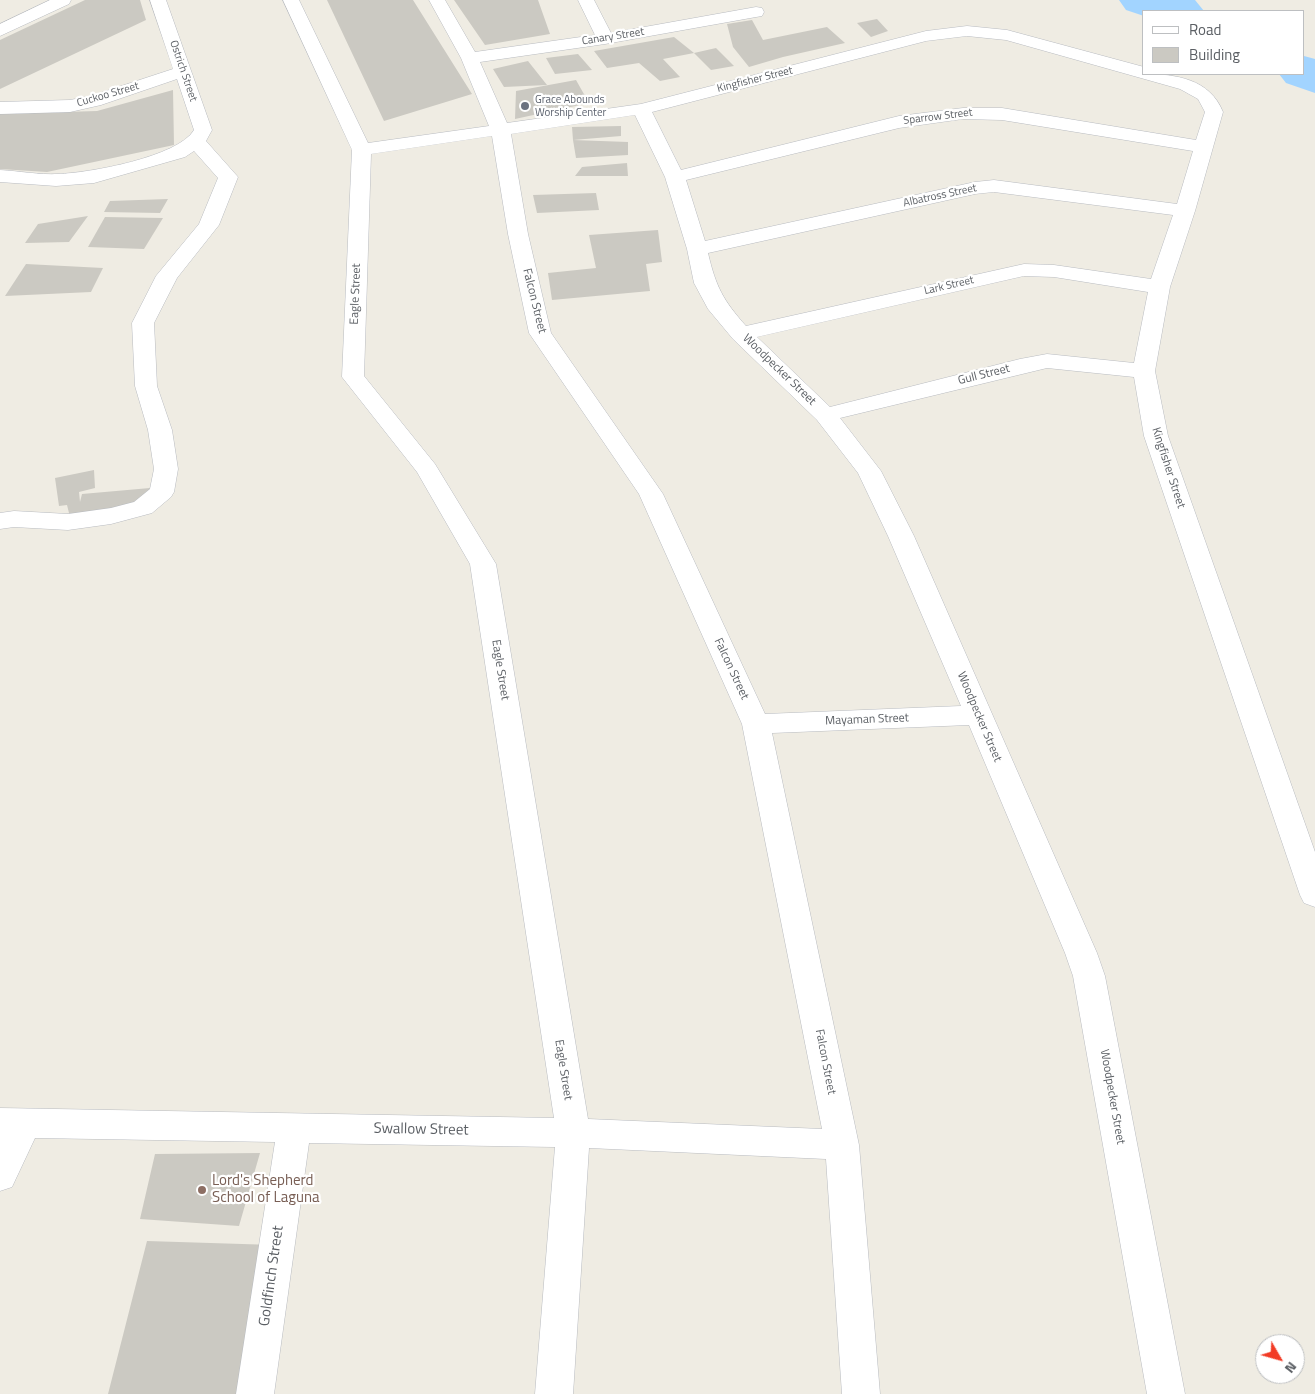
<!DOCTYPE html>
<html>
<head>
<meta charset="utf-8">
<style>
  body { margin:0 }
  #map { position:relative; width:1315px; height:1394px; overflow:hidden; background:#efece3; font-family:"Titillium Web",sans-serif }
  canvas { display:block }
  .legend { position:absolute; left:1142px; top:10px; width:162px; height:65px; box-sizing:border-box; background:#fff; border:1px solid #bdbfc1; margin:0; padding:6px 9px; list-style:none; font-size:15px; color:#5b5f64 }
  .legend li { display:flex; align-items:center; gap:10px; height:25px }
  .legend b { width:25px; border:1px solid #bdbfc1 }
  .north { position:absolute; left:1255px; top:1334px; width:50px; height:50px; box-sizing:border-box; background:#fff; border:1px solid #bdbfc1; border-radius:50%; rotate:128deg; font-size:14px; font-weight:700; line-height:20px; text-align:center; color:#5b5f64 }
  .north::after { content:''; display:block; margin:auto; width:18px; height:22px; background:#f23b25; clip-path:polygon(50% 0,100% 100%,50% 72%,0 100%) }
</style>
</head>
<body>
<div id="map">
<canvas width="1315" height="1394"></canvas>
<ul class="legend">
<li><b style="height:6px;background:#fff"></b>Road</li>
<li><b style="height:14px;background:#cbc9c2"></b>Building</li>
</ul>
<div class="north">N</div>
</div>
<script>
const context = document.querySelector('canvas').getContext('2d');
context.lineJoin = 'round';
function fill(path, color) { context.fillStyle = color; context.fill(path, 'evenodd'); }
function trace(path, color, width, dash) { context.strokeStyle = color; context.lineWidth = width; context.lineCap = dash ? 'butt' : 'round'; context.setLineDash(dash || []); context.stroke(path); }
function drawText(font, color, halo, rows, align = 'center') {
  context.font = font + ' "Titillium Web",sans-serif'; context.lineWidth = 4.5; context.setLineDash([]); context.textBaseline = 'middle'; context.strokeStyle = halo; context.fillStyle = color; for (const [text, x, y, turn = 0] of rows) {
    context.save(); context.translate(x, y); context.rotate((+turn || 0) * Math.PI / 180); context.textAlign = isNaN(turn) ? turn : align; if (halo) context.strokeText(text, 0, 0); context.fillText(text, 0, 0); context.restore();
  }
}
fill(new Path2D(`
  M1119,0H1195L1204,11H1144V16L1126,10Z
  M1304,56L1315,59V93L1286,83L1279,74H1304Z`), '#a2d4ff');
fill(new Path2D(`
  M85,0H140L146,20L0,89V40Z
  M327,0H413L472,94L384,121Z
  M454,0H538L550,34L485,45Z
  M877,19L888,31L871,37L857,23Z
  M752,20L763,40L827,27L845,43L783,57L749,67L733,47L727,24Z
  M674,37L694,53L663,59L680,77L660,81L639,63L607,68L594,51Z
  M716,48L734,66L711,70L694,53Z
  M578,54L592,70L555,74L546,58Z
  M528,61L547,85L504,87L493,69Z
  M576,80L589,103L515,119L516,91Z
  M173,90L174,145L47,172L0,169V114L97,111Z
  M621,126V136L573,140L628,142V155L576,158L573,140L572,127Z
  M627,163L628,176H575L582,167Z
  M596,193L599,210L537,213L533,195Z
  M168,199L160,213L104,212L110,201Z
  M88,216L69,242L25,243L38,224Z
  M105,217L163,218L144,249L88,247Z
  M658,230L662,262L646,264L650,291L552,300L548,273L596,268L589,235Z
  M26,264L103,268L91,292L5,296Z
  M94,470L95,488L79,492L80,502L82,494L150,488L143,506L70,517L67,505L59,506L55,478Z
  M260,1153L239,1226L140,1219L155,1154Z
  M147,1241L274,1245L243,1394H108Z`), '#cbc9c2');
const street = new Path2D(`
  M50,0H71L69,4L0,36V24Z
  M150,0H166L212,130L206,141L238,177L219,225L177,278L154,323L157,386L172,430L178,469L174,492L171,497L152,513L111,524L68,530L14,527L0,529V513L14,511L68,514L111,508L134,502L150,489L154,469L148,430L135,386L132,323L156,276L199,224L218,178L194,151L185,157L94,183L56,186L0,182V170C19,171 39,175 58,174C89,173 178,157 194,130L177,79L101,105L70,112L0,114V102L70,100L91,96L173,69Z
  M283,0H299L368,143L489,126L461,58L429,0H445L475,52L595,35L578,0H594L611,33L756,7L762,8L764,12L762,16L756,17L605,44L480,62L507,123L641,104L926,31L967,26L1007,30L1144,67V74C1176,74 1210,79 1223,112L1195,211L1170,287L1155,371L1168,436L1315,852V907L1304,903L1300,895L1144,436L1134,377L1047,368L840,418L881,471L914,536L1097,953L1105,976L1185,1394H1147L1073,976L1065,953L969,725L772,733L859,1145L880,1394H842L826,1159L589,1148L573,1394H535L555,1147L309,1143L274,1394H236L275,1142L35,1138L12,1187L0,1191V1108L554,1118L470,564L417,472L342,377L352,150ZM967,36L1006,40L1180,89L1198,99L1205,112L1196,140L1002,108H963L899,116L681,170L652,112L926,41ZM635,115L665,177L687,249L694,283L708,309L733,339L817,420L858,473L888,536L961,706L765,714L663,494L551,333L528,234L511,134ZM963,119L1002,120L1193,151L1177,204L994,180L975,182L705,241L686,180L899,128ZM492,136L508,234L529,333L639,494L742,724L822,1129L588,1119L496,564L435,464L364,376L371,154ZM994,192L1173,215L1151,279L1054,265L1024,264L746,326C723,300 716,287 708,253L975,194ZM1024,276L1054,277L1148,292L1134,363L1047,354L1020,359L830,407L757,337Z`);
trace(street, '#b8bbc0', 1);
fill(street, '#fff');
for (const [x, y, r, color] of [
  [525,106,5,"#6b7280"],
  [202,1190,5,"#8d6e63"]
]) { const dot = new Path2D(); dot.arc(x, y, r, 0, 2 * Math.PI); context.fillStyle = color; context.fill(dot); trace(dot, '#fff', 2); }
drawText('11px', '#5b5f64', '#fff', [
  ["Canary Street",613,37,-9],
  ["Ostrich Street",183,71,71],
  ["Kingfisher Street",755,80,-14],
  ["Cuckoo Street",108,95,-16],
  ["Sparrow Street",938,117,-7],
  ["Albatross Street",940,196,-12],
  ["Lark Street",949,286,-13]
]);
drawText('11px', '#5b616d', '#fff', [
  ["Grace Abounds",535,100],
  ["Worship Center",535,113]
], 'left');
drawText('12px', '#5b5f64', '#fff', [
  ["Eagle Street",356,294,-88],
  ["Falcon Street",534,301,76],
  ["Woodpecker Street",779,370,44],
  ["Gull Street",984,375,-14],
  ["Kingfisher Street",1168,468,72],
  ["Falcon Street",731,669,65],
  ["Eagle Street",500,670,81],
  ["Woodpecker Street",979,717,67],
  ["Mayaman Street",867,720,-2],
  ["Falcon Street",825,1062,79],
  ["Eagle Street",563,1070,81],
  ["Woodpecker Street",1112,1097,80]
]);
drawText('15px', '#5b5f64', '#fff', [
  ["Swallow Street",421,1130,1],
  ["Goldfinch Street",272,1276,-82]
]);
drawText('15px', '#785e54', '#fff', [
  ["Lord's Shepherd",212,1181],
  ["School of Laguna",212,1198]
], 'left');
</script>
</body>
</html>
